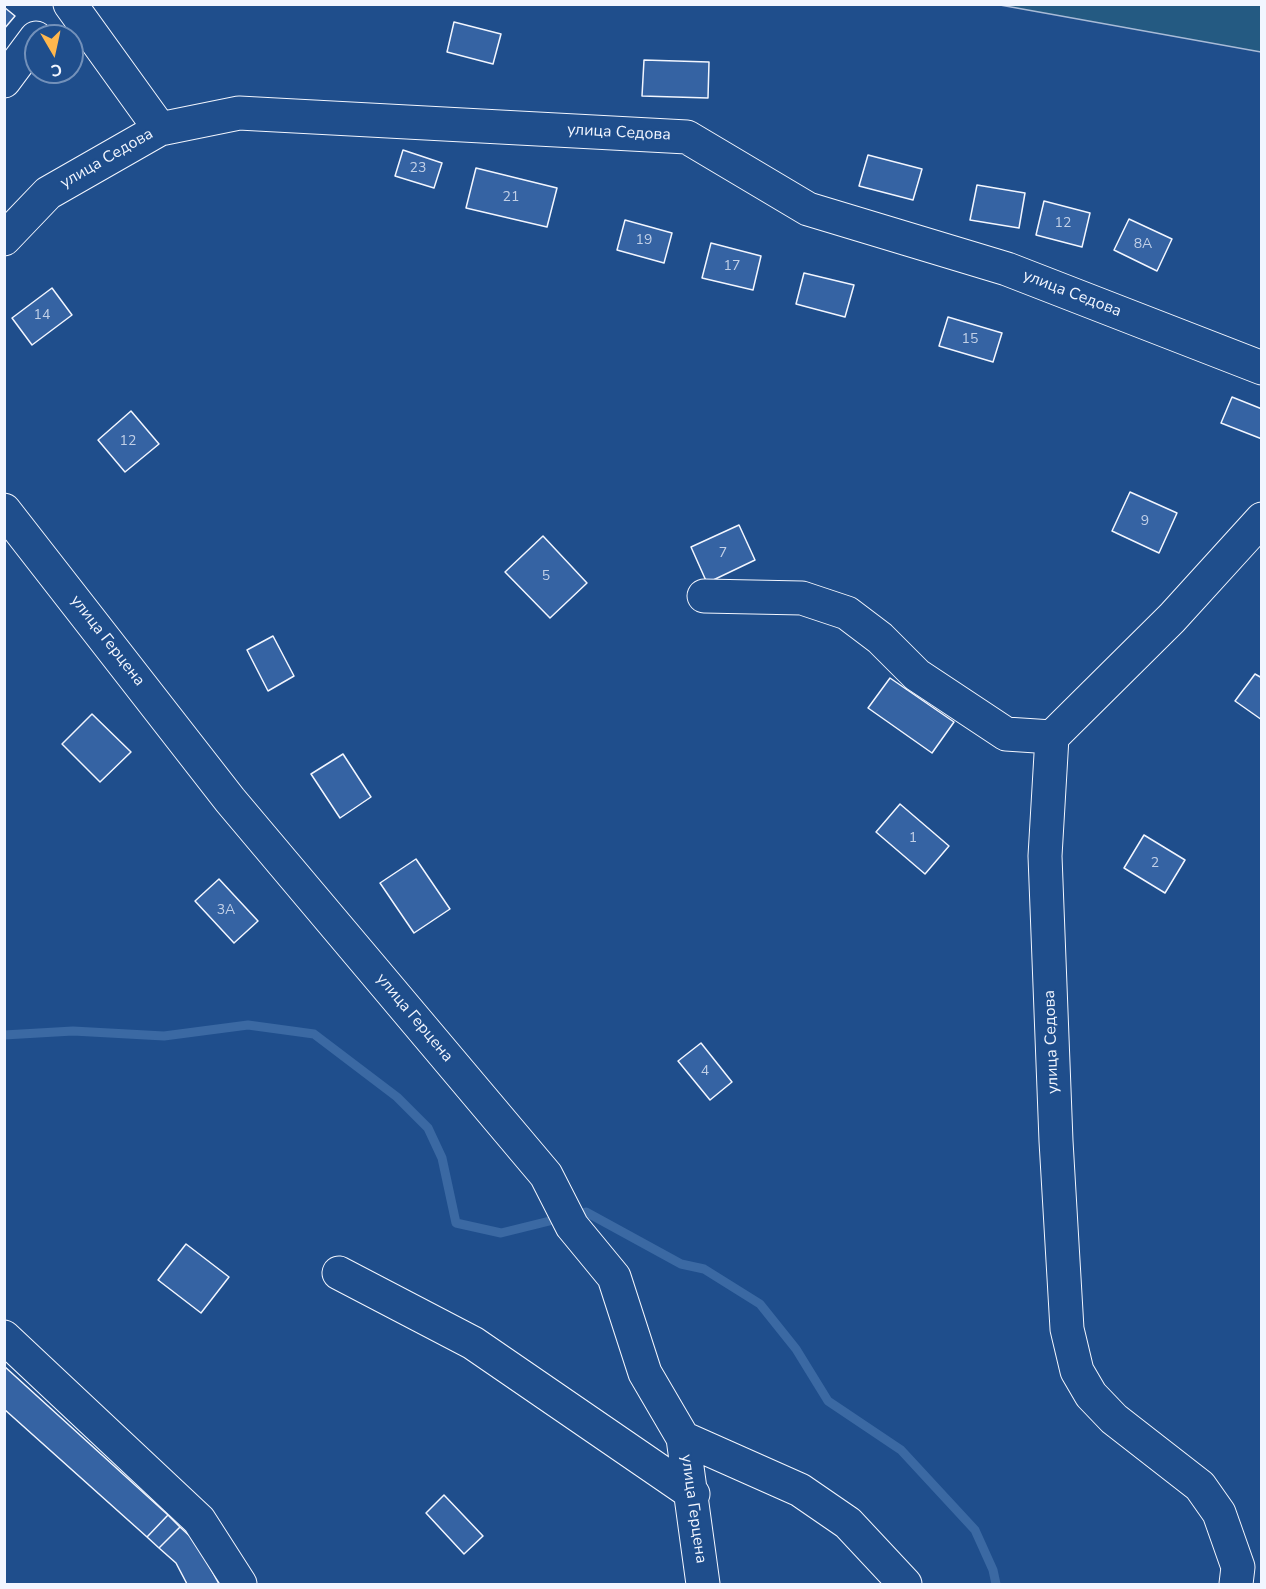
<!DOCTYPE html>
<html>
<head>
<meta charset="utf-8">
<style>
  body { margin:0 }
  #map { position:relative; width:1266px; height:1589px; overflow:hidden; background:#1f4e8c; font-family:"Nunito Sans",sans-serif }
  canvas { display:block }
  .frame { position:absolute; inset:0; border:6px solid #f2f6ff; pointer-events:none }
  .north { position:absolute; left:24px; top:24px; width:60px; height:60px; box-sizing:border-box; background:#1f4e8c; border:2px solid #7391ba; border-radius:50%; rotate:171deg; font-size:16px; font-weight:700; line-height:24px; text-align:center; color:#f2f6ff }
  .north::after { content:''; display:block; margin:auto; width:21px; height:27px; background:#ffb74d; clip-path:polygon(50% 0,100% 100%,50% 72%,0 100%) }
</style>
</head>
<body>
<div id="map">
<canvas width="1266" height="1589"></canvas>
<div class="frame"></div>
<div class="north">С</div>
</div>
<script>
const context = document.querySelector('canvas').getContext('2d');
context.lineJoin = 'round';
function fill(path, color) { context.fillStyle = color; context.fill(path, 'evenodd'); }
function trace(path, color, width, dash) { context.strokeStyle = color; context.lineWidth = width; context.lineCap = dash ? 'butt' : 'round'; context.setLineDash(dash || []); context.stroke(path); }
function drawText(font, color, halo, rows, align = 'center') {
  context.font = font + ' "Nunito Sans",sans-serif'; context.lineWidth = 4.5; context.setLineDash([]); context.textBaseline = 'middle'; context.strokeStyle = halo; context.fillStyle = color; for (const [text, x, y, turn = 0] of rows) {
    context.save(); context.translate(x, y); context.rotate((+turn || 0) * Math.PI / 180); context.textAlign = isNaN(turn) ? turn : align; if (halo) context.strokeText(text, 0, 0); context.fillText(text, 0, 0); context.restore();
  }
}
const green = new Path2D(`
  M1000,5H1261V52Z`);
fill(green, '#245a82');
trace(green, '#a8bbd7', 1.5);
trace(new Path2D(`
  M4,1035L73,1031L164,1036L248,1025L314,1034L397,1097L428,1128L442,1158L456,1223L501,1233L586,1212L681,1264L704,1269L760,1304L796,1349L828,1401L901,1450L975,1530L993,1570L996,1584`), '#3b69a3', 9);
const building = new Path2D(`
  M4,7L15,16L4,29Z
  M454,22L501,34L493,64L447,52Z
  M644,60L709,62L708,98L642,96Z
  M403,150L442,163L434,188L395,176Z
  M868,155L922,169L913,200L859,186Z
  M476,168L557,188L547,227L466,208Z
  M977,185L1025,193L1019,228L970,220Z
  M1044,201L1090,213L1082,247L1036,235Z
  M1129,219L1172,239L1157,271L1114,250Z
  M625,220L672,233L664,263L617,250Z
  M711,243L761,256L753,290L702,278Z
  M804,273L854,285L845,317L796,304Z
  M52,288L72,315L32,345L12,318Z
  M948,317L1002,333L993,362L939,346Z
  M1232,397L1262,409V439L1221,423Z
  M131,411L159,444L125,472L98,440Z
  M1130,492L1177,513L1159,553L1112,531Z
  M739,525L755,560L707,583L691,547Z
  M543,536L587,583L550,618L505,572Z
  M273,636L294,676L268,691L247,650Z
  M1255,674L1262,678V720L1235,701Z
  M890,678L954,722L932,753L868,708Z
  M92,714L131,752L100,782L62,744Z
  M343,754L371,797L340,818L311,774Z
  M900,804L949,846L925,874L876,832Z
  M1144,835L1185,860L1165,893L1124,868Z
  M416,859L450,909L414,933L380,883Z
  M219,879L258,921L234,943L195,901Z
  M701,1043L732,1082L710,1100L678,1061Z
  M186,1244L229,1277L201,1313L158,1280Z
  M4,1366L168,1515L147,1537L4,1409Z
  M444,1495L483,1536L464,1554L426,1513Z
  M168,1515L180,1527L159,1548L147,1537Z
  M180,1527L196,1542L219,1584H187L176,1563L159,1548Z`);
fill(building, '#3563a3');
trace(building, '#f2f6ff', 1.5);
const minor = new Path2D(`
  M70,4L160,129
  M4,81L36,38
  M4,239L48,193L160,129L239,113L687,137L808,209L1007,269L1262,368
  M4,510L230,800L546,1175L572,1226L614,1277L645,1373L683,1438L703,1584
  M704,596L802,598L847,613L880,638L917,675L1006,734L1052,737
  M339,1273L473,1343L693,1494
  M4,1337L199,1520L240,1584
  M683,1438L800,1490L848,1523L905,1584
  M1236,1584L1238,1567L1219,1513L1200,1486L1114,1419L1091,1395L1077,1371L1067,1329L1056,1141L1045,856L1052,737L1172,618L1262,519`);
trace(minor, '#f2f6ff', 35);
trace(minor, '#1f4e8c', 33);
drawText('14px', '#c3d1e8', null, [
  ["23",418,169],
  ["21",511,198],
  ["12",1063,224],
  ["19",644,241],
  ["8А",1143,245],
  ["17",732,267],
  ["14",42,316],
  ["15",970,340],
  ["12",128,442],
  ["9",1145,522],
  ["7",723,554],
  ["5",546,577],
  ["1",913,839],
  ["2",1155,864],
  ["3А",226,911],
  ["4",705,1072]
]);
drawText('16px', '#f2f6ff', '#1f4e8c', [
  ["улица Седова",619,133,3],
  ["улица Седова",107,159,-30],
  ["улица Седова",1072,294,21],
  ["улица Герцена",107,641,52],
  ["улица Герцена",414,1018,50],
  ["улица Седова",1052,1042,-92],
  ["улица Герцена",693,1509,82]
]);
</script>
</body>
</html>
